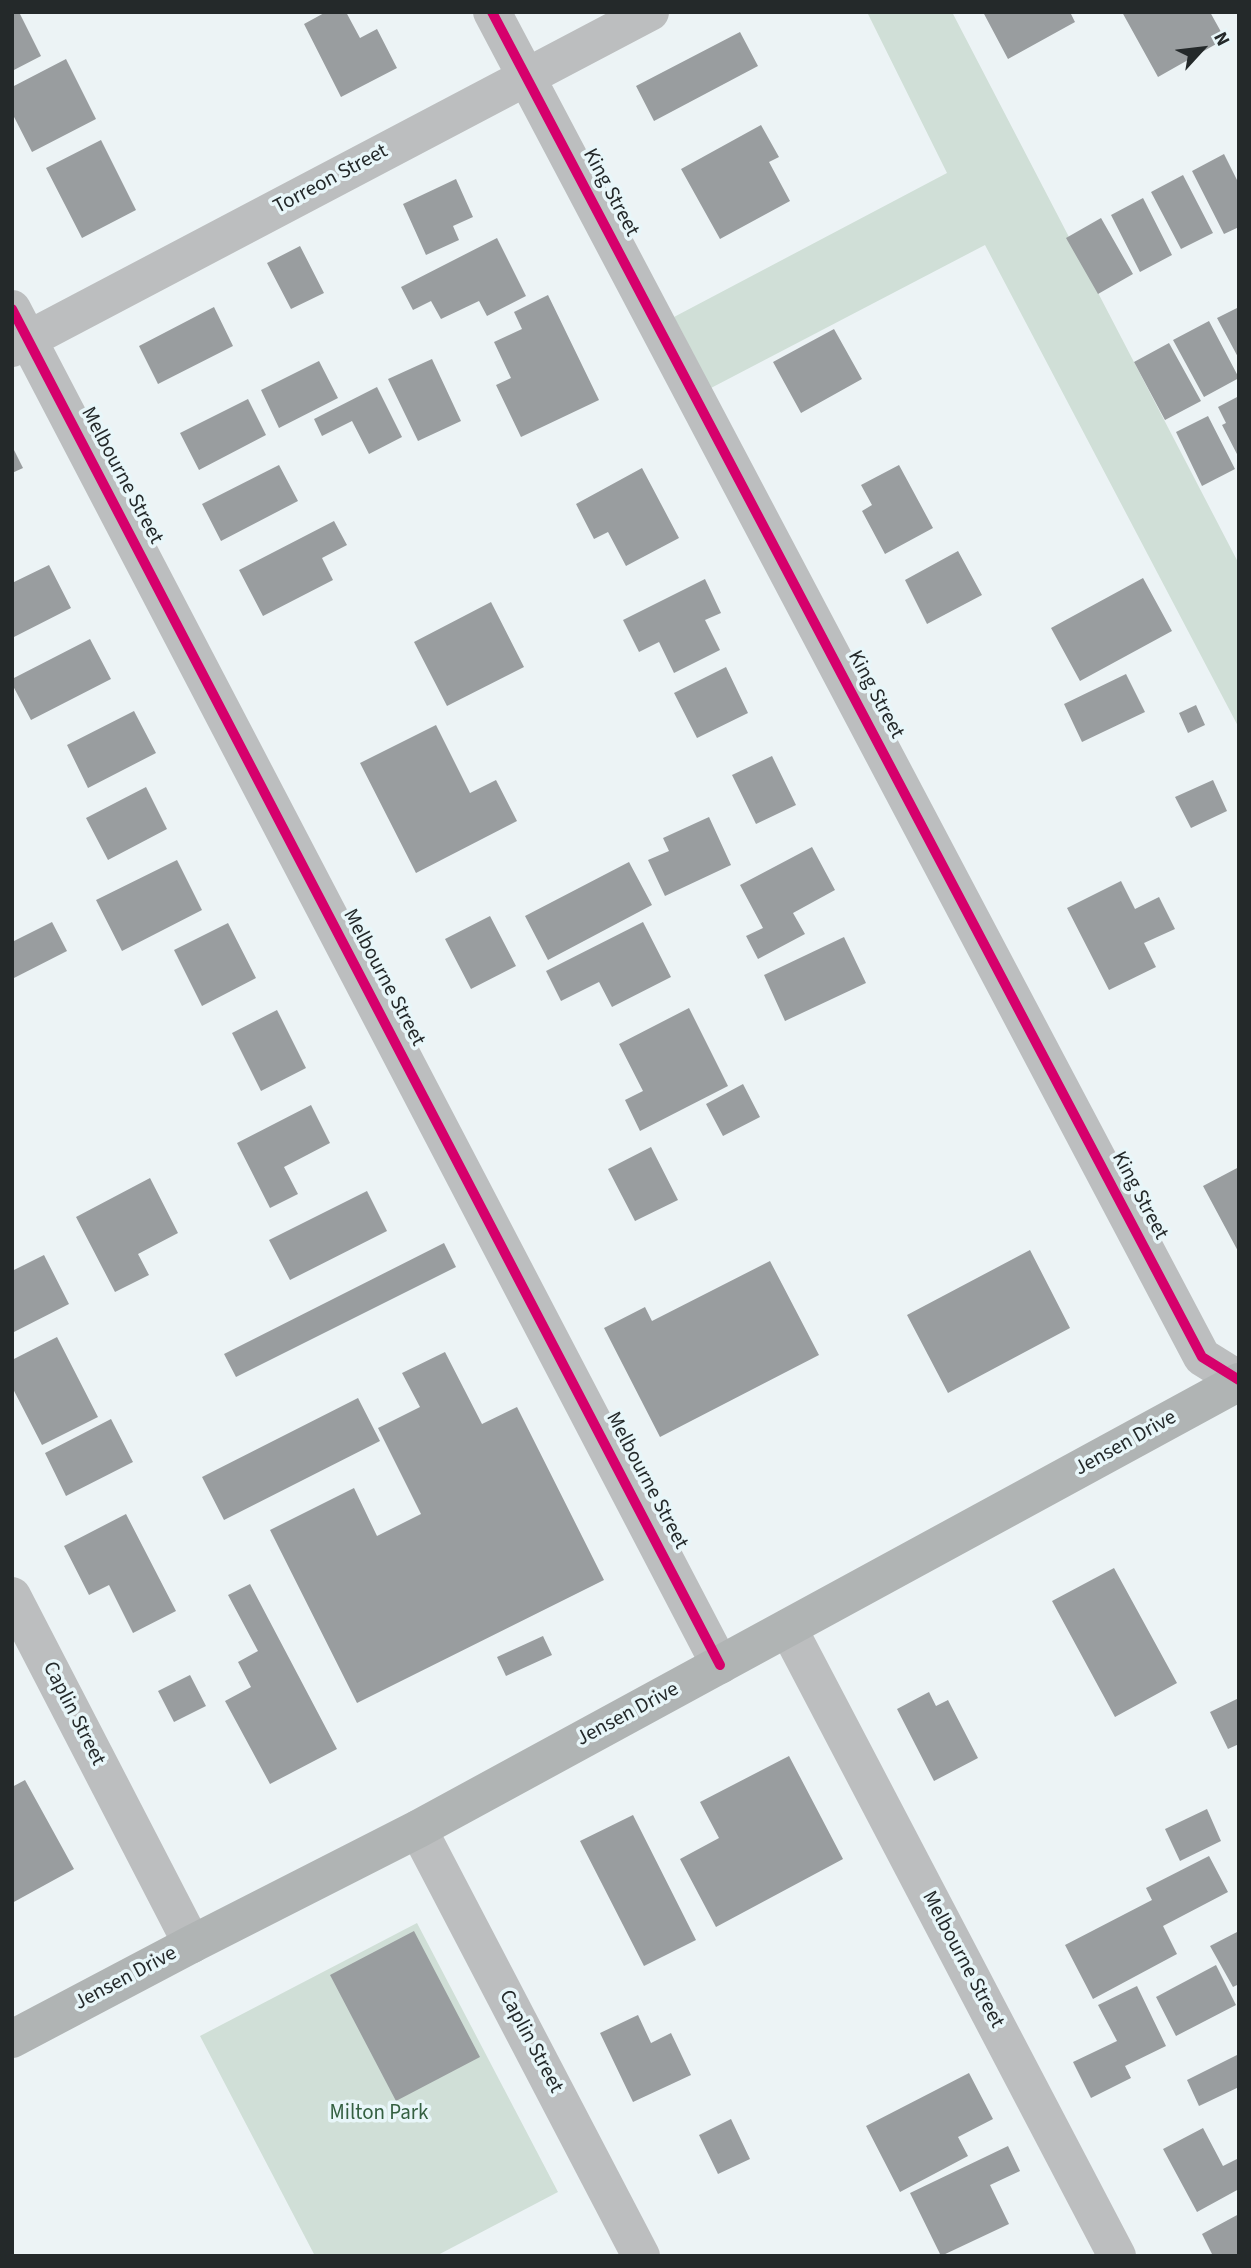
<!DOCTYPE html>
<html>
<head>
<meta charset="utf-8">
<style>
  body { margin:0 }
  #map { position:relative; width:1251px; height:2268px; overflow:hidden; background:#ecf3f5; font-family:"Source Sans 3",sans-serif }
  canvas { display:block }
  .frame { position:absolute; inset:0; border:14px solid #24292a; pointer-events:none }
  .north { position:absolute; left:1167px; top:14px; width:70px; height:70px; -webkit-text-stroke:5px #e8f6f9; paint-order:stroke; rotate:63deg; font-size:19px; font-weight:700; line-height:28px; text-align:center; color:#24292a }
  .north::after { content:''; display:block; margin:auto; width:24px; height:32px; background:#24292a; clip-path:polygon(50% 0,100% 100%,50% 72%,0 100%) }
</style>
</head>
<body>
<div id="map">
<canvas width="1251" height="2268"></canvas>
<div class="frame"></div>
<div class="north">N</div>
</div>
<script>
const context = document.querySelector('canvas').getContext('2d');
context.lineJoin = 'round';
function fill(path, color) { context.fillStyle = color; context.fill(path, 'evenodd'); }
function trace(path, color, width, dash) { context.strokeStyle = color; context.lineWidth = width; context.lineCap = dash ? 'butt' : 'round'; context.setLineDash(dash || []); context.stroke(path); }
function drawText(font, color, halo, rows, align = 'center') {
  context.font = font + ' "Source Sans 3",sans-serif'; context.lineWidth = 7; context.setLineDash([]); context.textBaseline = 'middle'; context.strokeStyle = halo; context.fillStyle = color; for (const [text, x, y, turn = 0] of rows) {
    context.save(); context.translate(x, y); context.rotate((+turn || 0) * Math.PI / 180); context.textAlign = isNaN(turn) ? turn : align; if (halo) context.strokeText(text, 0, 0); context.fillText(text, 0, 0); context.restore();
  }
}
fill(new Path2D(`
  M867,12H952L1239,564V728L985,245L711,388L674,317L947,173Z
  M417,1923L558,2192L436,2256H315L200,2036Z`), '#d0dfd7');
fill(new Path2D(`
  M12,12H19L41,56L12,71Z
  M326,12H346L360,38L377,29L397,68L341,97L304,24Z
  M983,12H1070L1075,22L1008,59Z
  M1122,12H1210L1225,39L1158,77Z
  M740,32L758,66L654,121L636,86Z
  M66,59L96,119L32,152L12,113V87Z
  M761,125L779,157L769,162L790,201L720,239L681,169Z
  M101,140L136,210L82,238L46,168Z
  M1224,154L1239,184V227L1224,234L1192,171Z
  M1183,175L1213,233L1181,249L1151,192Z
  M456,179L473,217L453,226L459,240L426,255L403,204Z
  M1143,198L1172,255L1140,272L1111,215Z
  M1101,218L1133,274L1098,294L1066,238Z
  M497,238L526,296L487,316L479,301L441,319L431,301L413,310L401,287Z
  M300,246L324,293L291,309L267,263Z
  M548,295L599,400L521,437L496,385L511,378L494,342L522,329L514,312Z
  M214,307L233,346L158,384L139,346Z
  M1239,307V359L1217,318Z
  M1209,321L1239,378L1204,397L1173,340Z
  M834,329L862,379L801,413L773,362Z
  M1169,343L1201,401L1165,420L1134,362Z
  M432,359L461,421L418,441L388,379Z
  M319,361L338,398L279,428L261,390Z
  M377,387L402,437L369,454L352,421L322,436L314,419Z
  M1239,396V458L1222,425L1226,423L1218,407Z
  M248,399L266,435L199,470L180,433Z
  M1208,416L1235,469L1202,486L1176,432Z
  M12,446L23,468L12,473Z
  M279,465L298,501L221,541L202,504Z
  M899,465L933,528L885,554L862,511L872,505L861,485Z
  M642,468L679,538L626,566L608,532L594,539L576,504Z
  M334,521L347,545L322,558L333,580L263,616L239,570Z
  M958,551L982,595L927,624L905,580Z
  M49,565L71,608L12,638V583Z
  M1143,578L1172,631L1080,681L1051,628Z
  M705,579L721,613L705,620L720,650L674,673L659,642L639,652L623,620Z
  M491,602L524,667L447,706L414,642Z
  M90,639L111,679L31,720L12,684V679Z
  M726,667L748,713L697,738L674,693Z
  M1126,674L1145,712L1082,742L1064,704Z
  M1196,705L1205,725L1188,733L1179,713Z
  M134,711L156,753L88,788L67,745Z
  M436,725L470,793L496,780L517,821L416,873L360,763Z
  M772,756L796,805L756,824L732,775Z
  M1213,780L1227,811L1191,828L1175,797Z
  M146,787L167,829L108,860L86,818Z
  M709,817L731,865L665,896L648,860L669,851L663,838Z
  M812,847L835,890L793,913L805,934L758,959L746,936L763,928L740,885Z
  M177,860L202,910L122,951L96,900Z
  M629,862L652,905L548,960L525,916Z
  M1121,881L1135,909L1159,897L1175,929L1144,943L1156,967L1109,990L1067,908Z
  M490,916L516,966L471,989L445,939Z
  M52,922L67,951L12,979V942Z
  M643,922L671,977L612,1007L599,982L561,1001L546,971Z
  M228,923L256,978L202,1006L174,950Z
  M844,937L866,983L785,1021L764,975Z
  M689,1008L728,1086L640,1131L625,1100L643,1091L619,1044Z
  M277,1010L306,1068L261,1091L232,1033Z
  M743,1084L760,1117L723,1136L706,1104Z
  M311,1105L330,1143L284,1167L298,1194L270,1208L237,1143Z
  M651,1147L678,1200L635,1221L608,1169Z
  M1239,1167V1253L1203,1186Z
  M150,1178L178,1233L138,1254L149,1275L115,1292L76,1217Z
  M367,1191L387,1231L290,1280L269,1240Z
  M444,1243L456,1267L236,1377L224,1354Z
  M1030,1250L1070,1328L948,1393L907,1315Z
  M44,1255L69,1304L12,1333V1271Z
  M770,1261L819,1355L660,1437L604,1328L645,1307L652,1321Z
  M57,1337L98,1417L42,1445L12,1387V1360Z
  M445,1352L482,1424L517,1407L604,1580L357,1703L270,1530L354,1488L377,1536L421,1514L378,1428L420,1407L402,1373Z
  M358,1398L380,1441L224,1520L202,1477Z
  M111,1419L133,1462L66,1496L45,1453Z
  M126,1514L176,1611L133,1633L109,1585L89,1595L64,1546Z
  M1114,1568L1177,1683L1115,1717L1052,1601Z
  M250,1584L337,1749L270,1784L225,1701L251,1687L238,1662L258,1651L228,1595Z
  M543,1636L552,1655L506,1676L497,1657Z
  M190,1675L206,1706L174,1722L158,1691Z
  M929,1692L936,1706L948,1700L978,1758L934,1781L897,1709Z
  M1239,1698V1744L1228,1749L1210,1712Z
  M789,1756L843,1859L716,1927L680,1859L719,1838L700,1802Z
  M25,1780L74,1869L12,1903V1787Z
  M1207,1809L1221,1841L1180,1861L1165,1829Z
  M633,1815L696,1940L644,1966L580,1841Z
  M1209,1856L1228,1892L1163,1926L1177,1954L1093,1999L1065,1945L1152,1900L1146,1888Z
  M414,1931L480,2057L396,2101L330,1975Z
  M1239,1931V1984L1233,1987L1210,1946Z
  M1216,1965L1236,2005L1176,2036L1156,1997Z
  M1137,1986L1166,2046L1125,2066L1131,2078L1091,2098L1073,2062L1117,2041L1098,2005Z
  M638,2015L651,2043L671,2033L691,2075L633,2102L600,2033Z
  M1239,2054V2087L1199,2106L1187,2080Z
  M969,2073L993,2119L958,2137L968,2156L900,2192L866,2126Z
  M731,2119L750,2159L718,2174L699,2135Z
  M1203,2128L1223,2166L1239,2158V2189L1197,2212L1163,2149Z
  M1008,2146L1020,2171L990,2185L1009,2224L941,2256L910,2193Z
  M1239,2214V2256H1213L1202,2234Z`), '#999d9f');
trace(new Path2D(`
  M492,12L1202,1357L1239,1380
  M12,309L720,1665
  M12,348L650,12
  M12,1596L192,1944
  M788,1628L1117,2256
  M418,1829L641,2256`), '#bcbebf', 38);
trace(new Path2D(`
  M12,2039L192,1944L418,1829L1239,1382`), '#b0b4b4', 38);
trace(new Path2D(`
  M492,12L1202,1357L1239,1380
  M12,309L720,1665`), '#d6006c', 10);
drawText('21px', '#24292a', '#e8f6f9', [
  ["Torreon Street",331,180,-28],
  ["King Street",610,193,62],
  ["Melbourne Street",121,476,62],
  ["King Street",875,695,62],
  ["Melbourne Street",383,978,62],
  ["King Street",1139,1196,62],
  ["Jensen Drive",1126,1444,-29],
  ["Melbourne Street",646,1481,62],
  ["Caplin Street",73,1714,63],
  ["Jensen Drive",628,1715,-28],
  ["Melbourne Street",962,1960,62],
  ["Jensen Drive",126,1979,-28],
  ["Caplin Street",530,2042,62]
]);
drawText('21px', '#346041', '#e8f6f9', [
  ["Milton Park",379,2114]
]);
</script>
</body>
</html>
